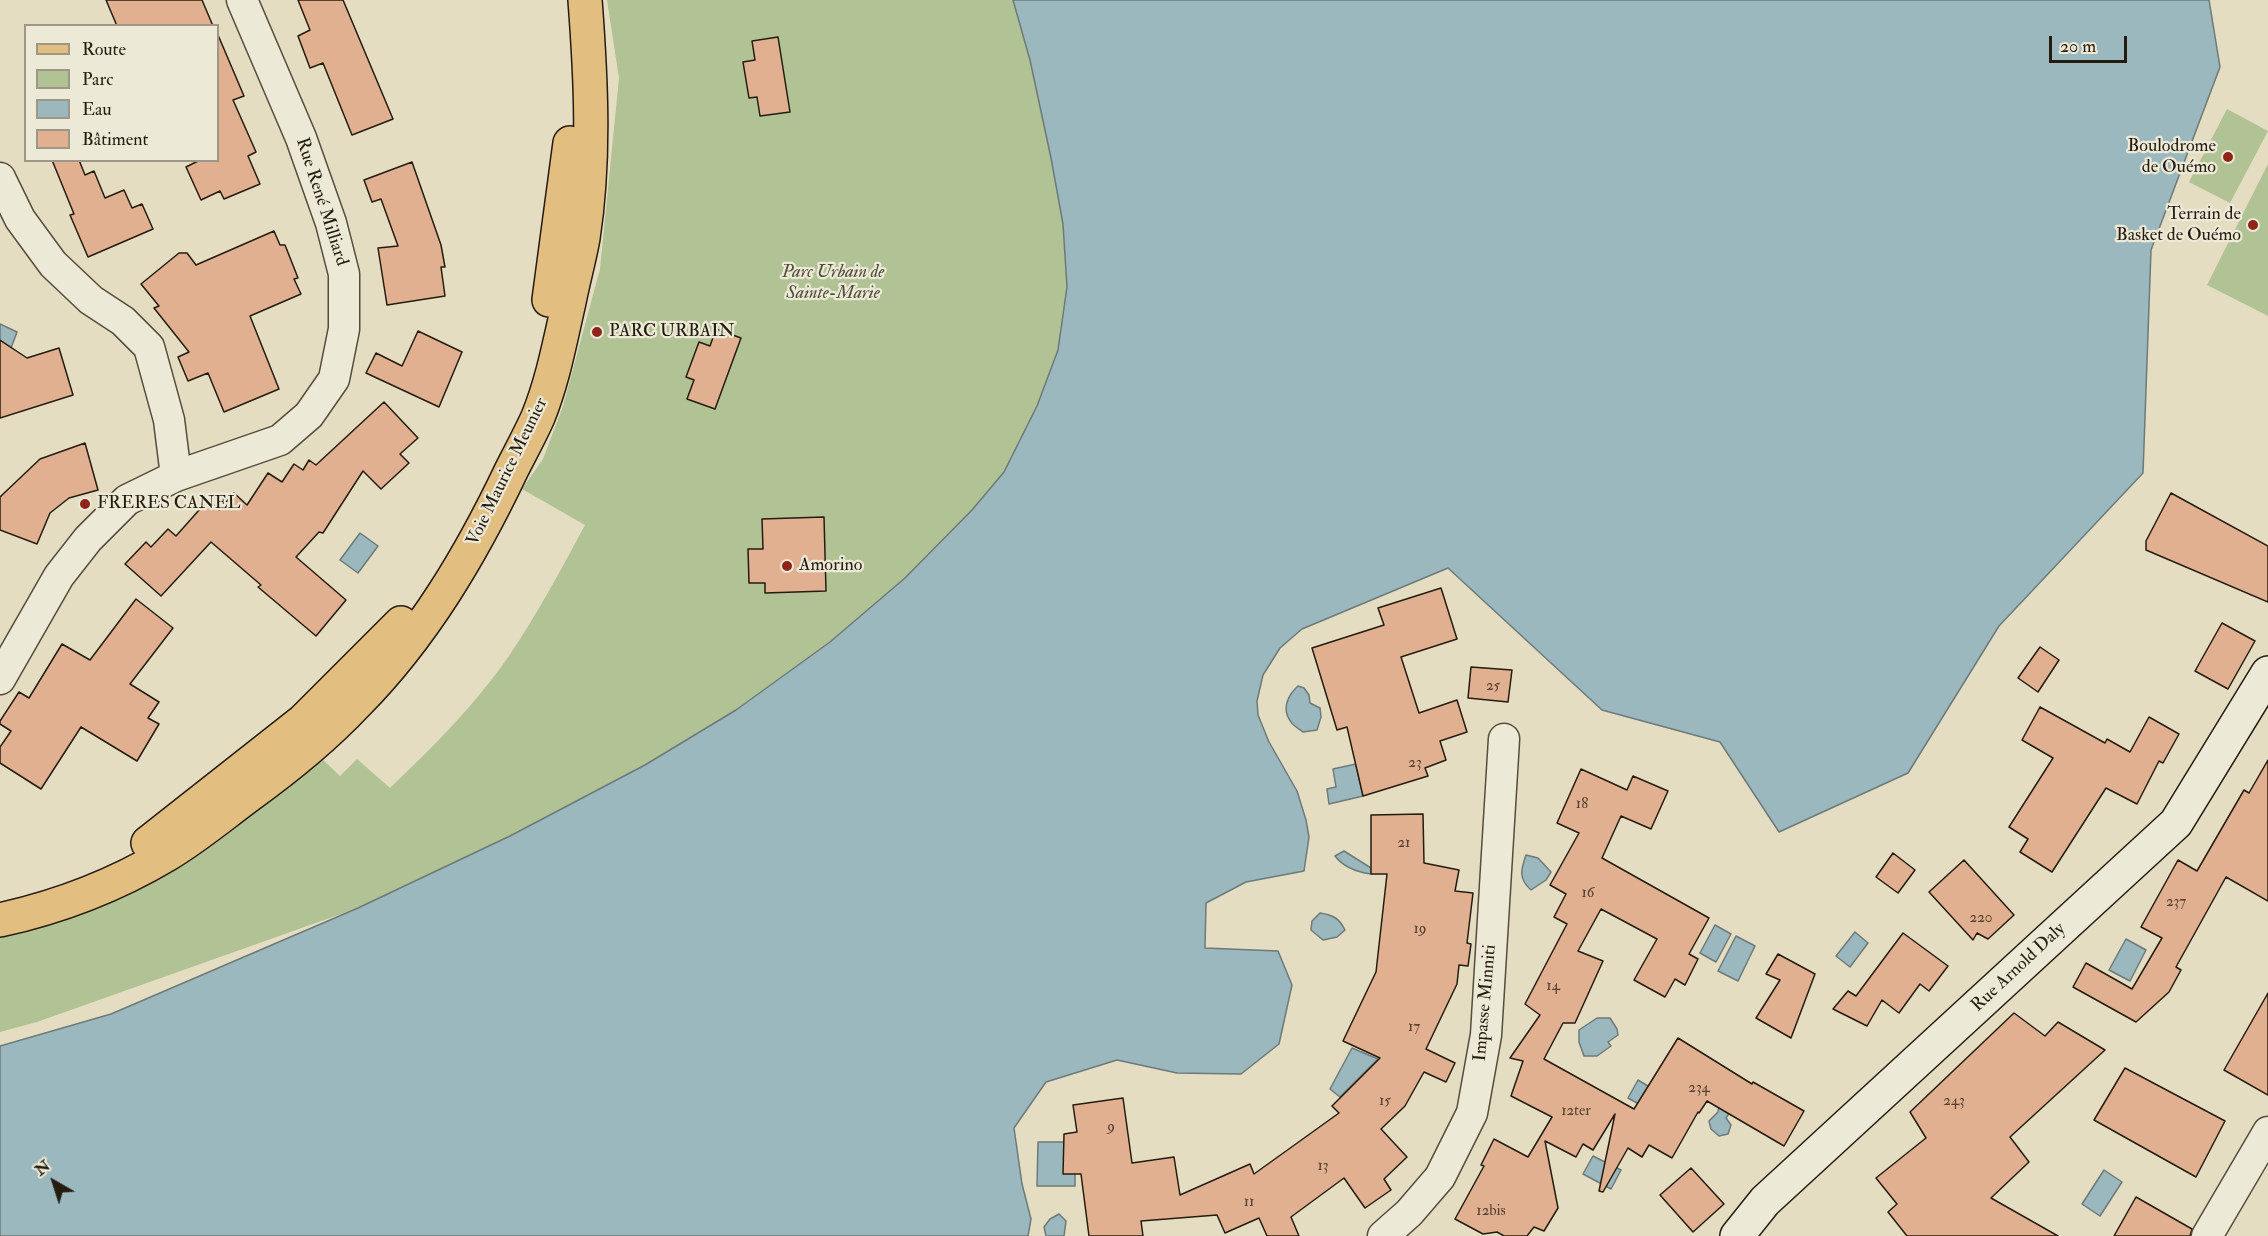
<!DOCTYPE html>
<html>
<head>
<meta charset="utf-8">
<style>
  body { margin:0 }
  #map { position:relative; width:2268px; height:1236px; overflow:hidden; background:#e4ddc2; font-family:"IM FELL Double Pica",serif }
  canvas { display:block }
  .legend { position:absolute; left:24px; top:24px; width:195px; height:138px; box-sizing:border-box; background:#ede9d7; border:2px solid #9d9787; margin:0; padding:8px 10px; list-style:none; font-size:18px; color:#251c10 }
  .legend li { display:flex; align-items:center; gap:12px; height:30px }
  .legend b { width:30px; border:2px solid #9d9787 }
  .north { position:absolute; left:24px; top:1152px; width:60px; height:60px; -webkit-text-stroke:4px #ede9d7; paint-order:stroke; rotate:321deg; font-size:16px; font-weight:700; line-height:24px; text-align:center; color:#251c10 }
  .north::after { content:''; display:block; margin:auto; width:21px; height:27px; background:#251c10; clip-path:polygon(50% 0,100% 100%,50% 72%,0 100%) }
  .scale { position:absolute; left:2049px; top:36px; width:78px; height:27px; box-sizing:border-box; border:3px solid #251c10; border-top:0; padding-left:8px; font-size:18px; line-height:21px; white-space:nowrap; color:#251c10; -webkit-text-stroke:4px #ede9d7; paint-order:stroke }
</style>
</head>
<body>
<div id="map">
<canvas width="2268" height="1236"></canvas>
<ul class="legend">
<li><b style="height:8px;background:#e2be81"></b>Route</li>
<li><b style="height:16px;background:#b1c295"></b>Parc</li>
<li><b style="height:16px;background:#9cb8bf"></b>Eau</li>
<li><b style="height:16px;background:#e1b090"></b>Bâtiment</li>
</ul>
<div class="north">N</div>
<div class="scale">20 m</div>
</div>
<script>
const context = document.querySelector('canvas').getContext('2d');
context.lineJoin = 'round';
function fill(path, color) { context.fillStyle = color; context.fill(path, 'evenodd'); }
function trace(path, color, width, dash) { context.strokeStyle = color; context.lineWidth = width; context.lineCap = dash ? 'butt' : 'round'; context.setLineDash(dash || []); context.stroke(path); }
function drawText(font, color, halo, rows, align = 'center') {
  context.font = font + ' "IM FELL Double Pica",serif'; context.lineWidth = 4.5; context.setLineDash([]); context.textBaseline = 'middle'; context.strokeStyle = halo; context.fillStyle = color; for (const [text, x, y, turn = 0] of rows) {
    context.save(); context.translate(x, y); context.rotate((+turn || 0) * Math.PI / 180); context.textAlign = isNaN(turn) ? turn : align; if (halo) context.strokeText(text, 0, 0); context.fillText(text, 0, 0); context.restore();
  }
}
fill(new Path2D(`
  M607,0H1013L1030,60L1051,158L1063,224L1067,287L1058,350L1037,406L1004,472L972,510L905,578L830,642L736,710L645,765L510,836L358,908L37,1022L0,1032V935L245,818L304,775L320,757L340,776L357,759L390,788C433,747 475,705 509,656C537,614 561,570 585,525L522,489L543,459L563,406L600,269L619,78Z
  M2227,109L2268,131L2230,203L2189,182Z
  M2268,164V316L2207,285Z`), '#b1c295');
const water = new Path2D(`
  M1013,0H2209L2220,67L2151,250L2143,473L1999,626L1908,773L1779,832L1720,742L1602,710L1448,568L1302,629L1280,648L1263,675L1257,701L1258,715L1269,742L1297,791L1306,820L1309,837L1304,871L1246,882L1206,903L1205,948L1278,951L1292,985L1279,1044L1241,1074L1177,1073L1117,1060L1046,1082L1014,1128L1022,1184L1031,1219L1028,1236H0V1046L111,1014L358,908L510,836L645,765L736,710L830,642L905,578L972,510L1004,472L1037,406L1058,350L1067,287L1063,224L1051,158L1030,60Z
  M0,324L17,332L11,348L0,341Z
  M360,533L378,546L358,573L340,560Z
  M1298,686L1304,688L1309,695L1310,703L1320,708L1321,717L1317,730L1303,732C1300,729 1293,726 1291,722C1281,709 1288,695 1298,686Z
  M1356,764L1363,796L1329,804L1327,789L1336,787L1333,769Z
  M1344,851L1371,868V874C1357,872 1344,868 1335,856Z
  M1526,855L1538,858L1551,872L1546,880L1531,890C1518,878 1521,870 1526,855Z
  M1320,913C1333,915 1339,918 1345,930L1337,937L1323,940L1311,930L1312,921Z
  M1715,925L1731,934L1716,962L1700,953Z
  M1855,932L1868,943L1850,967L1836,956Z
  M1736,936L1755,946L1738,981L1718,971Z
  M2126,939L2146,950L2130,981L2109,970Z
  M1597,1018H1610L1617,1029L1618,1035L1608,1042L1611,1046L1597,1056H1584L1579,1042V1030Z
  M1352,1048L1378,1059L1340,1097L1330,1089Z
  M1638,1080L1671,1100L1657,1114L1628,1098Z
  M1720,1101L1732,1109L1726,1118L1731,1125L1728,1134L1719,1136L1711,1129L1709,1121L1718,1112Z
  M1038,1142H1064L1075,1174V1186H1037Z
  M1593,1156L1621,1170L1611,1189L1583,1174Z
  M2104,1170L2122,1182L2100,1216L2082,1204Z
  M1059,1214L1066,1221L1064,1236H1046L1044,1227L1050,1219Z`);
fill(water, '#9cb8bf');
trace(water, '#6c7a79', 1.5);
const building = new Path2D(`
  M106,0H202L213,26H117Z
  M298,0H343L393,119L352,135L323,63L310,68L298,36L310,30Z
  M218,35L244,96L233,100L256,152L248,156L260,184L224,199L220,191L201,200L186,167L200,160H218Z
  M778,37L790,112L760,116L757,97L749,98L743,62L755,60L752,41Z
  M52,160H79L85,175L94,171L105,198L124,190L132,208L142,204L153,229L88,257L70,215L74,214Z
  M412,162L441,245L445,267H441L445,296L387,305L378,248L398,246L381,199L372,202L364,180Z
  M274,231L280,245H285L298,278L294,279L301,294L250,316L279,389L224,412L208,373L188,381L178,357L189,352L154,308L159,306L141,284L179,253H187L196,265Z
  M716,329L741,338L715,409L687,399L694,380L686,377L699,342L710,346Z
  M418,331L462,352L439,407L366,373L376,353L402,366Z
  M0,340L27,358L59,348L73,395L0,418Z
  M384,402L418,438L400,454L409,463L381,489L363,471L323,533L319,532L296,557L346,600L316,636L258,587L261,585L211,542L161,596L125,564L146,542L151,547L168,529L176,536L208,500L219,510L234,493L247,505L268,473L282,482L294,464L303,470L309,460L316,465Z
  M85,443L98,490L69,498L50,513L37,544L0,530V497L40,459Z
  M2171,493L2268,546V602L2146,550V541Z
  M824,517L826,591L765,593V583H749L748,549H763L762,519Z
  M1441,588L1457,639L1401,657L1419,713L1457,700L1467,732L1440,741L1446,760L1425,768L1428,776L1363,796L1347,727L1337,730L1312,648L1384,625L1378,608Z
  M136,599L173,628L130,684L159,702L148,718L159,724L137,761L81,727L41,789L0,763V747L11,731L0,724V721L19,692L29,698L62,644L90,660Z
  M2222,623L2255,641L2228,689L2195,671Z
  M2040,647L2059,660L2038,692L2018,678Z
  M1471,667L1512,670L1508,702L1468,698Z
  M2040,707L2105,743L2107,739L2130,752L2149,717L2179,734L2163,763L2159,761L2137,804L2106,788L2052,872L2020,852L2028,839L2009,827L2053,758L2022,740Z
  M2268,760V901L2226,877L2176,967L2181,970L2169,992L2136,1022L2073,987L2086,963L2132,989L2162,938L2141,927L2178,860L2197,871L2244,790L2249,793Z
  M1581,769L1627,790L1633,776L1668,791L1651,829L1621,816L1602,858L1709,918L1689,954L1698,959L1685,985L1675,979L1665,997L1634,980L1657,939L1601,909L1578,951L1603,961L1575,1023H1563L1544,1059L1634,1109L1678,1038L1752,1084L1753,1082L1804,1111L1784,1146L1707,1101L1699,1113L1698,1112L1672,1158L1649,1145L1642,1157L1628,1148L1603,1192L1599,1191L1615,1114L1593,1150L1583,1144L1576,1157L1545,1141L1558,1208L1544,1231L1534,1227L1527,1236H1504L1497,1232L1483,1234L1455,1219L1484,1166L1481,1165L1494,1139L1528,1157L1552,1117L1511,1096L1523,1061L1510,1058L1540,1015L1525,1004L1567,924L1554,917L1566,894L1550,885L1579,833L1557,823Z
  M1423,814L1424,863L1459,870L1455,891L1473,893L1467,943L1471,944L1468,966L1459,965L1457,984L1426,1049L1455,1063L1446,1082L1424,1072L1405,1106L1381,1129L1407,1157L1384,1179L1391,1190L1365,1208L1344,1178L1291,1217L1299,1236H1267L1259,1218L1225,1233L1217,1215L1141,1221L1143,1236H1089L1081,1174H1063L1064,1134L1077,1132L1073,1105L1123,1098L1132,1163L1174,1157L1180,1195L1250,1164L1254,1174L1339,1113L1332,1106L1380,1058L1343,1041L1376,972L1387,874H1371V815Z
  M1893,853L1915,870L1898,893L1876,877Z
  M1964,860L2014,915L1988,939L1977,933L1973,940L1929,892Z
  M1903,933L1948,966L1929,991L1920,984L1899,1013L1882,1000L1867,1026L1833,1009L1848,991L1856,996Z
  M1778,954L1815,974L1791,1038L1756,1018L1780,980L1766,974Z
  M2268,993V1095L2224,1070Z
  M2014,1013L2045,1036L2058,1022L2105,1050L2010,1137L2029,1162L1991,1198L2058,1236H1907L1888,1212L1897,1204L1876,1178L1926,1138L1910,1112Z
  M2125,1068L2225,1121L2196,1177L2094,1120Z
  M1691,1168L1724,1204L1693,1232L1660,1195Z
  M2136,1197L2192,1229L2190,1236H2114Z`);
fill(building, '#e1b090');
trace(building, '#251c10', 1.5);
const street = new Path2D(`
  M0,178L20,219L53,264L91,300L123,321L149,347L169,420L176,476
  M0,679L59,576L88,539L127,500L176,476L280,440L309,415L334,379L344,329V274L331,223L301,138L242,0
  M1383,1236L1409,1213L1440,1177L1472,1113L1486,1035L1504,739
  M2207,1236L2268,1132`);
const secondary = new Path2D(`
  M1737,1236L1765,1201L2176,823L2268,673`);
const primary = new Path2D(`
  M549,300L570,143
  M148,843L303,721L401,623
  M0,920C59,907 114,886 166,855C195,838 221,816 248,796C287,768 324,738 357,703C423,636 471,555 511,471C520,453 530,435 538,417C553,380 560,341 569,302C573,281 579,260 583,238C595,160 591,79 585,0`);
trace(street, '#554c3c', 33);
trace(secondary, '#251c10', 36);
trace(primary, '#251c10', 36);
trace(street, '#ede9d7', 30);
trace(secondary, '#ede9d7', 33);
trace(primary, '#e2be81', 33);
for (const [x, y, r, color] of [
  [2228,157,6,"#8f2418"],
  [2253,225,6,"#8f2418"],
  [597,332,6,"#8f2418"],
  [85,504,6,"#8f2418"],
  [787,566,6,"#8f2418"]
]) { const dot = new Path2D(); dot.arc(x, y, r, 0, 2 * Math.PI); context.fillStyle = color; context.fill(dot); trace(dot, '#ede9d7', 2); }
drawText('15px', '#544130', null, [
  ["25",1493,687],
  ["23",1415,764],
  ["18",1582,805],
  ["21",1404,844],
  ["16",1588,894],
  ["237",2176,903],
  ["220",1981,919],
  ["19",1420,930],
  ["14",1553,987],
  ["17",1414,1028],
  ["234",1699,1089],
  ["15",1385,1102],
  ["243",1954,1102],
  ["12ter",1576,1112],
  ["9",1111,1128],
  ["13",1323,1167],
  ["11",1249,1203],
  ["12bis",1491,1212]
]);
drawText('18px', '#251c10', '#ede9d7', [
  ["Boulodrome",2216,147,"right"],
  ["de Ouémo",2216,168,"right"],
  ["Terrain de",2241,215,"right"],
  ["Basket de Ouémo",2241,236,"right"],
  ["PARC URBAIN",609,332],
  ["FRERES CANEL",97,504],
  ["Amorino",799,566]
], 'left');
drawText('18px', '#251c10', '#ede9d7', [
  ["Rue René Milliard",321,202,72],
  ["Voie Maurice Meunier",508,472,-64],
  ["Rue Arnold Daly",2019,968,-43],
  ["Impasse Minniti",1486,1003,-85]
]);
drawText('italic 18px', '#4f4e38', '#ede9d7', [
  ["Parc Urbain de",833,273],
  ["Sainte-Marie",833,294]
]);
</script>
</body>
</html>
